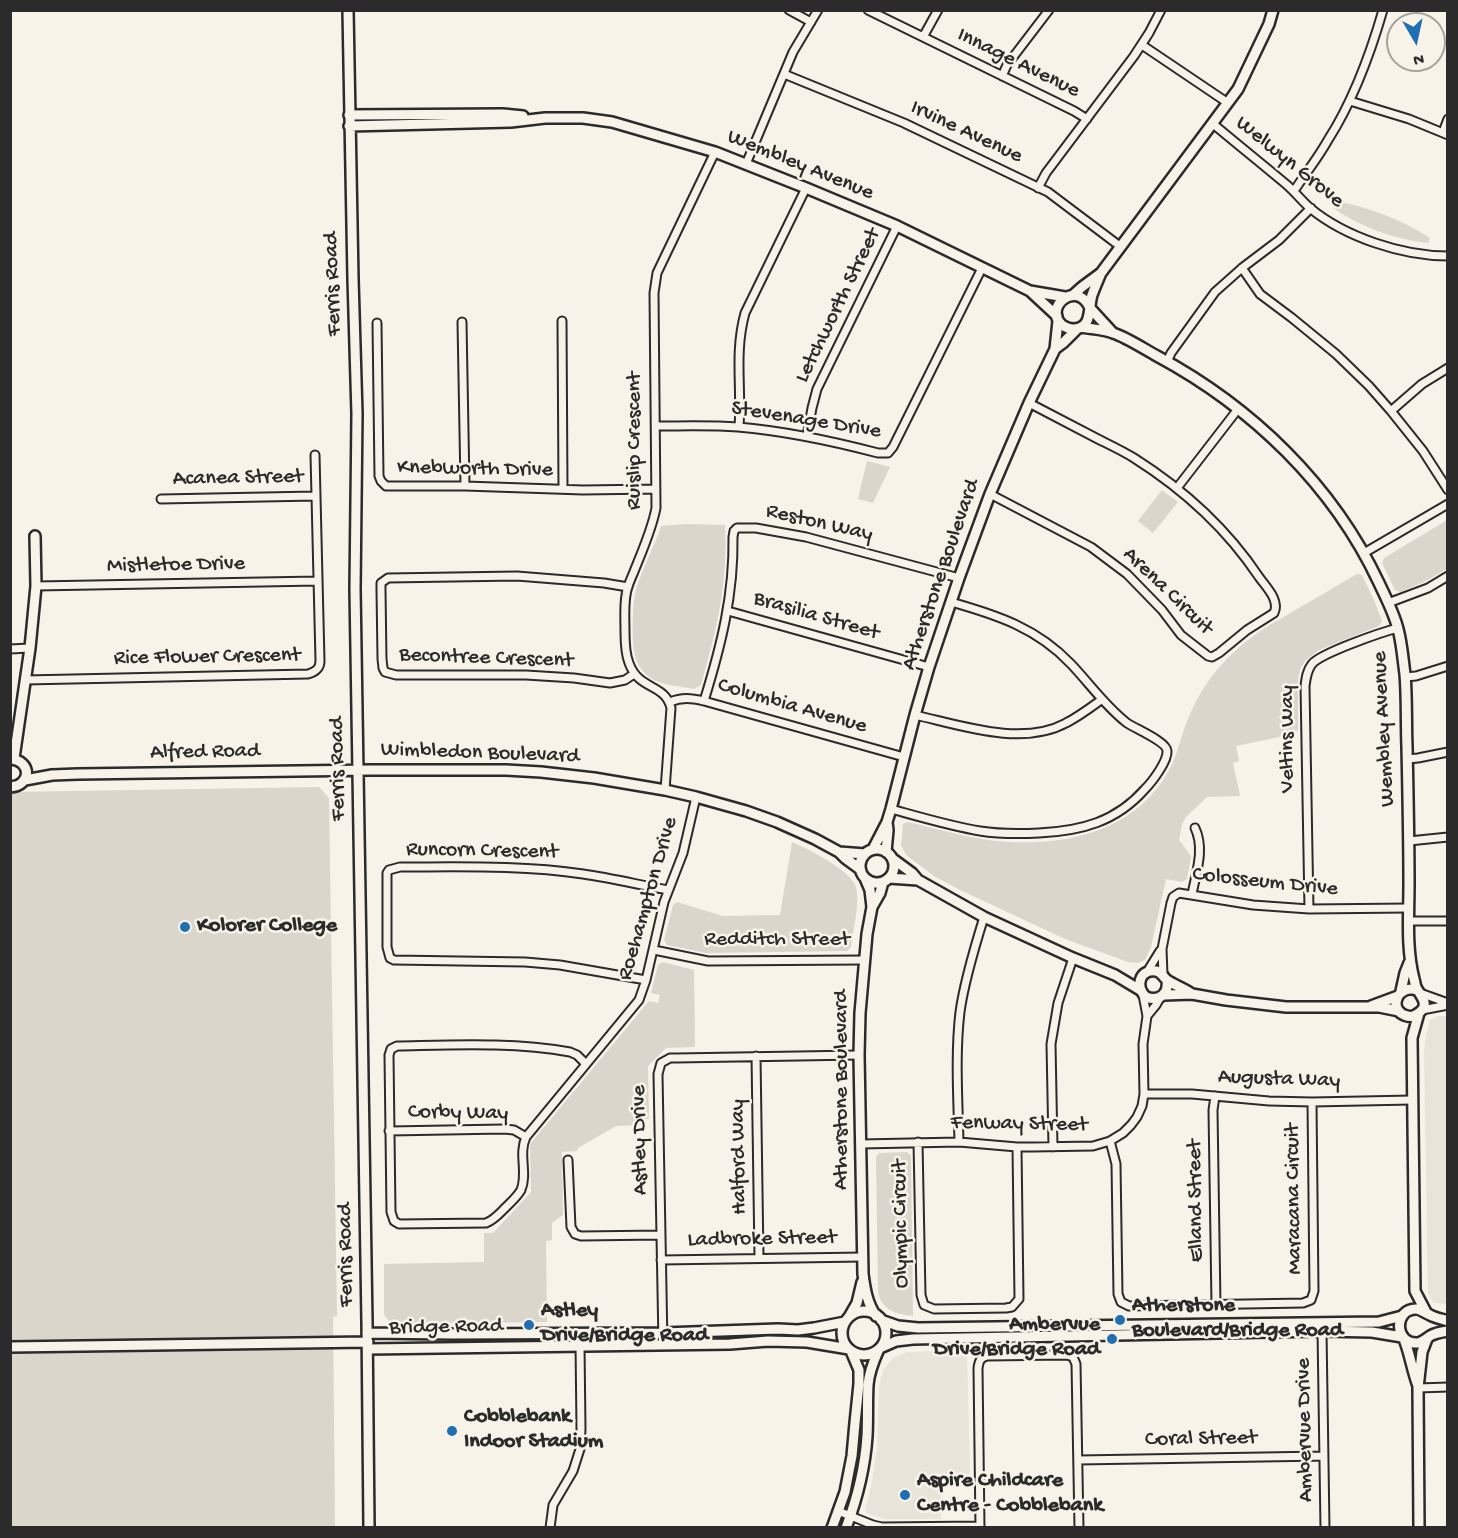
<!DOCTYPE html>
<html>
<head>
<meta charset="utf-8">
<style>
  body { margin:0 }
  #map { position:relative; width:1458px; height:1538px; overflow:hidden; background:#f7f3e8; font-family:"Gochi Hand",sans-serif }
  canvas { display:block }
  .frame { position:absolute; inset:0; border:12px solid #2b2b2b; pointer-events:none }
  .north { position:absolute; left:1386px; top:12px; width:60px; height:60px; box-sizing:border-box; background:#f7f3e8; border:2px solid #a5a39c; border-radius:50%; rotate:171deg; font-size:16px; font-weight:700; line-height:24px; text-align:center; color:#2b2b2b }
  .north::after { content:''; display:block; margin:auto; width:21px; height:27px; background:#1f6fb2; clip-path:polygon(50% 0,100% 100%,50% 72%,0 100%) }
</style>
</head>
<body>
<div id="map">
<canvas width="1458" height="1538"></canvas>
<div class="frame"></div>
<div class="north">N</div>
</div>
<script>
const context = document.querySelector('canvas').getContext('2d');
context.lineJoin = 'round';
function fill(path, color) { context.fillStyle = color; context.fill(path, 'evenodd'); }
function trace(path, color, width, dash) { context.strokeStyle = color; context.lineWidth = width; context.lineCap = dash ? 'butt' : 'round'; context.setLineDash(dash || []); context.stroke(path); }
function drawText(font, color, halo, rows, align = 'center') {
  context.font = font + ' "Gochi Hand",sans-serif'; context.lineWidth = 5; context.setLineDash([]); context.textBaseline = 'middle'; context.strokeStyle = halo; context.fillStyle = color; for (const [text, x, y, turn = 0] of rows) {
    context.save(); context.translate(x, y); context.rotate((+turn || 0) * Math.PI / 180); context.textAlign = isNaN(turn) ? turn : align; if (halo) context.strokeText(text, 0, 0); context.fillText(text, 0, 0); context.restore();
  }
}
fill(new Path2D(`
  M1438,1016H1448L1447,1304L1434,1303L1428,1294L1424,1051L1426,1035L1430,1020Z
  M967,1350L970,1474L941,1475V1519H885L866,1513L865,1510L871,1486L877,1449L879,1386L883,1370L893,1358L907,1352Z`), '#e8e4da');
fill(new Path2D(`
  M1336,201C1370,208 1401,219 1430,238L1428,243C1393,239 1361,227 1333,208Z
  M867,461L890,467L873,503L858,499Z
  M1162,490L1178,502L1153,533L1138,521Z
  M1447,520V569L1424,582L1400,592L1395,590L1382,563L1384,558Z
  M685,524L725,525C728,584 717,628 701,685L694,689C680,686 662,686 649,677C643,672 638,666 636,659C631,646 632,604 636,590C642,568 654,548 661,526Z
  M1357,574L1362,575L1374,600L1382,621L1379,626L1319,650L1306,660L1300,669L1298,679V730L1294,734L1236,746L1239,761L1233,763L1240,796L1207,797L1186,817L1182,824L1179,840L1191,856L1187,879L1182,882L1166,879L1151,947L1145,960L1138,963L1128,962L1065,939L958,889L934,876L906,855L901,845L903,824L907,822C934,828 961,836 988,840C1060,849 1140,834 1173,762C1179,748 1182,733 1188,719C1203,681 1229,652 1263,629Z
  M319,787L329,798L337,1316L333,1317L335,1527H11L10,792Z
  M792,842C808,849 851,870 856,887C860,904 853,930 851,947L847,951L706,953L667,945L664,940L673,905L677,902L723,916L780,915Z
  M663,962L694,970L695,1047L666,1048L648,1066L649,1119H643V1125L616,1126L578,1148L577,1151L562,1152L563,1215L552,1223V1240L546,1241L547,1322L392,1324L384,1315V1264L484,1262V1233H493L531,1192L530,1144L649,1001L658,1003L660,995L651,993L658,965Z
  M907,1152L911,1156L913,1316C896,1314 881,1310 878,1291L876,1157L879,1153Z`), '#dad6cc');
const street = new Path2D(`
  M789,10L811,22
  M868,10L1074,111L1087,119
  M923,37L938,10
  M1142,45L1228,103
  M784,74L904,123L1048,192L1121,247
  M1002,76L1007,65L1049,10
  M1350,101L1409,119L1448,135
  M1212,123C1237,144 1262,164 1287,185C1295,192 1302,201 1310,208C1345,237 1402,256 1448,256
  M1443,132L1448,119
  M746,164L793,52L818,10
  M1038,188L1046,173L1134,56L1149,33L1161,10
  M1294,191C1305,174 1318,158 1328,140C1353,101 1370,55 1383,10
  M1242,268L1260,294L1292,318L1336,354L1369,386L1391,411L1423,451L1448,490
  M562,321L563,489
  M462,322L465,486
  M377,323L379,476L381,481L386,486H465L583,490L656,489
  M1167,362L1171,353L1215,292L1242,268L1279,240L1311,208
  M1391,411L1422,384L1448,368
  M656,426C683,426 711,425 738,427C786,431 832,441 878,453H888L893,447L982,268
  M739,427C742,388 734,353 745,313L806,188
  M807,436L812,408L817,389L897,226
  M1177,488L1238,409
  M990,494L1091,547L1127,574L1162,610L1181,635L1208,656L1212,657L1219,653L1247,630L1274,613C1280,600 1266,587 1259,577C1227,529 1183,489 1134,458C1123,451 1110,445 1098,439C1075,427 1052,415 1029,403
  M161,499L315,496
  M1364,553L1448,504
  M36,586L318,581
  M628,587L604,583L517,576L388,578L381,583V590L382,659L383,668L385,672L396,675H526L574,678L610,683L625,680L634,674
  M1388,603L1428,588L1448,576
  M728,611L929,667
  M10,649L30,648
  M1405,677L1416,676L1448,666
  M25,680L308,674C315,672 320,669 320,661L315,455
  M704,701C721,646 734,595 733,537L734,531L737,528H756L806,537L959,578
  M670,702C682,697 691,698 704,701L904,757
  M915,715C960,725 1022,747 1066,723C1078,717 1090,708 1101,700
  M1407,759L1418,758L1448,752
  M665,790L671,708C665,683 639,691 629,663C625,653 625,642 625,632C625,619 624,607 626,595C627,586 632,577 635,569C643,549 652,529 656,508L654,293L657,273L715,152
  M891,809C920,817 950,826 980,831C999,834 1019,834 1039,833C1081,831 1116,822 1145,789C1152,782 1168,761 1167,751C1167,742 1136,729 1127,723C1105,706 1090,684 1071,664C1037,628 997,615 951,602
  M1409,841L1448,837
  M1192,894C1196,873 1205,849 1195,828
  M1309,909L1305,686C1306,678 1307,670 1312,664C1321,653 1382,632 1398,628
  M1409,921H1448
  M654,950L708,961L864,960
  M1147,972L1160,951
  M1163,975L1162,949L1171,903L1173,897L1179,893L1253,905L1309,909L1409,908
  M646,980L560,965L525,962L394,960L390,958L387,947V873L389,870L400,867C461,867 523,865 583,874C611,878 640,885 668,890
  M1420,993L1448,1003
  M1422,1010L1448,1005
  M1147,1016L1156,1005L1160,998
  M756,1056L759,1258
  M586,1064L577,1055L570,1052C513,1042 455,1045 397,1046L391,1049L389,1055L391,1212L394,1221L399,1224L486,1223C494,1220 499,1214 505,1208C510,1203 517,1197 521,1190C528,1173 518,1154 526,1137L639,1000L646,980L664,902L683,853L696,797
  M1144,1094H1192L1269,1101L1312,1102L1412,1100
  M1215,1096L1213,1110L1216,1305
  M389,1131L504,1129L514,1130L526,1137
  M1110,1141L1116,1164L1118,1294L1121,1302L1129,1306L1303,1303L1311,1300L1314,1291L1312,1102
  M918,1142L921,1295L924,1305L934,1309L1006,1308L1012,1307L1019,1299L1017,1147
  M959,1142C958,1099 955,1054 960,1012C964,982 975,946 984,917
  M861,1144L959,1142L1017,1147H1033L1093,1146L1110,1141L1123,1133L1131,1125L1137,1117L1142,1106L1144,1094L1143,1044L1147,1016L1143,995
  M1053,1147L1051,1044L1058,1003L1073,958
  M568,1160L571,1227L575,1234L581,1236L660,1235
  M661,1260L863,1257
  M1322,1331L1325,1528
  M663,1344L658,1074L661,1063L670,1058H676L859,1055
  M1418,1388L1448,1387
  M1078,1460L1324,1456
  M838,1511L873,1525L882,1527L980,1526
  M550,1528L553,1505L573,1471L580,1449L581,1429L580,1345
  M980,1528L978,1368C979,1361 980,1358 987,1356L1067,1355L1073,1357L1076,1364L1079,1528`);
const secondary = new Path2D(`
  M348,10L353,279L357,414L355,589L367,1322L369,1528
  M349,115L503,114L523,116
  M349,126L511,122L545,118H583L612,122L715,152L806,188L897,226L1030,291L1065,297
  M1030,291L1057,316
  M1073,295L1082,287L1101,273
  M1089,306C1075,280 1043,308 1062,325C1066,328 1070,329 1075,329C1093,327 1088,307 1092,295C1095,287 1098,280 1101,273L1238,89L1269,24L1273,10
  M1090,308L1113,333
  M1081,327C1091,329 1103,329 1113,333C1126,337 1144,349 1157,356C1252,407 1333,485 1379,583C1386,598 1394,613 1398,629C1402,644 1403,660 1405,674C1407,698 1406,723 1407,747C1408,793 1409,838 1409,884C1409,915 1406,948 1414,979C1415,982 1415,985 1416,987C1420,996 1432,1005 1417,1014C1414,1017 1409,1017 1404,1015C1388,1008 1398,984 1417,990
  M1055,349L1063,343L1077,329
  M14,758L30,648L36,586L35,536
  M10,759C32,760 32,786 10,787
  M25,780L52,775L78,774L371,770H506L541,772L594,778L665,790L696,797L746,811L777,822L815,839L839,852L845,858L860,869
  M873,849L887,822L891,809L915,715L929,667L959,578L990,494L1029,403L1055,349L1058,321
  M860 866a17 17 0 1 1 34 0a17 17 0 1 1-34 0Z
  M839,852L865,854
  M886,852L888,830L887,822
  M893,859L912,873L918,880L984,917L1073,958L1115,975L1140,990
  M865,878L870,890L872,907
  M889,878L918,880
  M1167,980C1169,994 1159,1002 1146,997C1135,987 1139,969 1156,971C1162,972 1162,976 1167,980C1170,983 1186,989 1192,994
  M1401,991L1405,973L1409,963
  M1164,995L1192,994L1226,1000L1286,1007H1379L1399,1011
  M1371,1006L1398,996
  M1419,1013L1412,1038L1415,1291L1426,1312
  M842 1333a22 22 0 1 1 44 0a22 22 0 1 1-44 0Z
  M876,1316C867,1303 865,1289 863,1274L859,1055L860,1013L867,934L872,907L880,893L883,882
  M849,1317L857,1303L862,1282
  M881,1320L898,1326L918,1328L1379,1322L1402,1316
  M1448,1321C1442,1319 1435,1318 1430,1315C1425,1313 1422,1310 1417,1309C1393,1308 1394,1345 1418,1343C1423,1342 1426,1339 1430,1336C1435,1333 1441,1332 1448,1331
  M367,1333L453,1334L663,1333L778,1329L798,1330L814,1328L845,1322
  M1404,1339C1410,1354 1412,1370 1418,1386
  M10,1347L368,1342
  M880,1348L896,1341L913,1339L1322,1331L1372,1332L1402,1337
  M368,1349L730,1344L768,1341L807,1342L849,1349
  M832,1528L845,1492L852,1456L855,1423L859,1384V1370L851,1351
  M846,1528C857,1499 865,1467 867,1436C868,1419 867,1402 868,1385C869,1372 874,1360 879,1349
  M1419,1528L1418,1388L1422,1352L1427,1339`);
trace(street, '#2b2b2b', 11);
trace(secondary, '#2b2b2b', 14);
trace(street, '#f7f3e8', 7);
trace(secondary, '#f7f3e8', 9);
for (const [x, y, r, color] of [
  [185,927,6,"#1f6fb2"],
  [1120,1320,6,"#1f6fb2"],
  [529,1325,6,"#1f6fb2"],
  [1112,1339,6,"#1f6fb2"],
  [452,1431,6,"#1f6fb2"],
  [905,1495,6,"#1f6fb2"]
]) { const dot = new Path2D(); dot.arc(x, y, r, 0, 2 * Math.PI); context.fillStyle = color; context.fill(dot); trace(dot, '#f7f3e8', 2); }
drawText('22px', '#2b2b2b', '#f7f3e8', [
  ["Innage Avenue",1018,64,26],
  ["Irvine Avenue",966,133,25],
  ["Welwyn Grove",1289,163,39],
  ["Wembley Avenue",800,166,22],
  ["Ferris Road",334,284,-92],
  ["Letchworth Street",839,306,-64],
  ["Stevenage Drive",806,421,9],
  ["Ruislip Crescent",636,441,-90],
  ["Knebworth Drive",475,470,1],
  ["Acanea Street",238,479,-1],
  ["Reston Way",819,524,13],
  ["Mistletoe Drive",176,566,-1],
  ["Atherstone Boulevard",942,575,-71],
  ["Arena Circuit",1167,592,44],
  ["Brasilia Street",816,617,16],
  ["Rice Flower Crescent",207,658,-1],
  ["Becontree Crescent",486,659,2],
  ["Columbia Avenue",792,707,16],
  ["Wembley Avenue",1385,729,-93],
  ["Veltins Way",1289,739,-90],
  ["Alfred Road",205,753,-1],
  ["Wimbledon Boulevard",480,754,2],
  ["Ferris Road",339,769,-91],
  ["Runcorn Crescent",482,852,1],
  ["Colosseum Drive",1265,883,6],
  ["Roehampton Drive",649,899,-74],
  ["Redditch Street",777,941],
  ["Augusta Way",1279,1080,2],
  ["Atherstone Boulevard",843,1090,-90],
  ["Corby Way",458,1114,1],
  ["Fenway Street",1019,1125,1],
  ["Astley Drive",641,1140,-91],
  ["Halford Way",740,1157,-91],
  ["Maracana Circuit",1295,1199,-91],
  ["Elland Street",1197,1201,-91],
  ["Olympic Circuit",902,1224,-91],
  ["Ladbroke Street",762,1240,-1],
  ["Ferris Road",347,1255,-91],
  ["Bridge Road",446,1328,-1],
  ["Ambervue Drive",1306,1430,-91],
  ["Coral Street",1201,1440,-1]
]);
drawText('bold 22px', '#2b2b2b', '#f7f3e8', [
  ["Kolorer College",197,927],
  ["Atherstone",1132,1307],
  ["Boulevard/Bridge Road",1132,1332],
  ["Astley",541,1312],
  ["Drive/Bridge Road",541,1337],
  ["Ambervue",1100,1326,"right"],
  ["Drive/Bridge Road",1100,1351,"right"],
  ["Cobblebank",464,1418],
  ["Indoor Stadium",464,1443],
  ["Aspire Childcare",917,1482],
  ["Centre - Cobblebank",917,1507]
], 'left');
</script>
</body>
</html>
